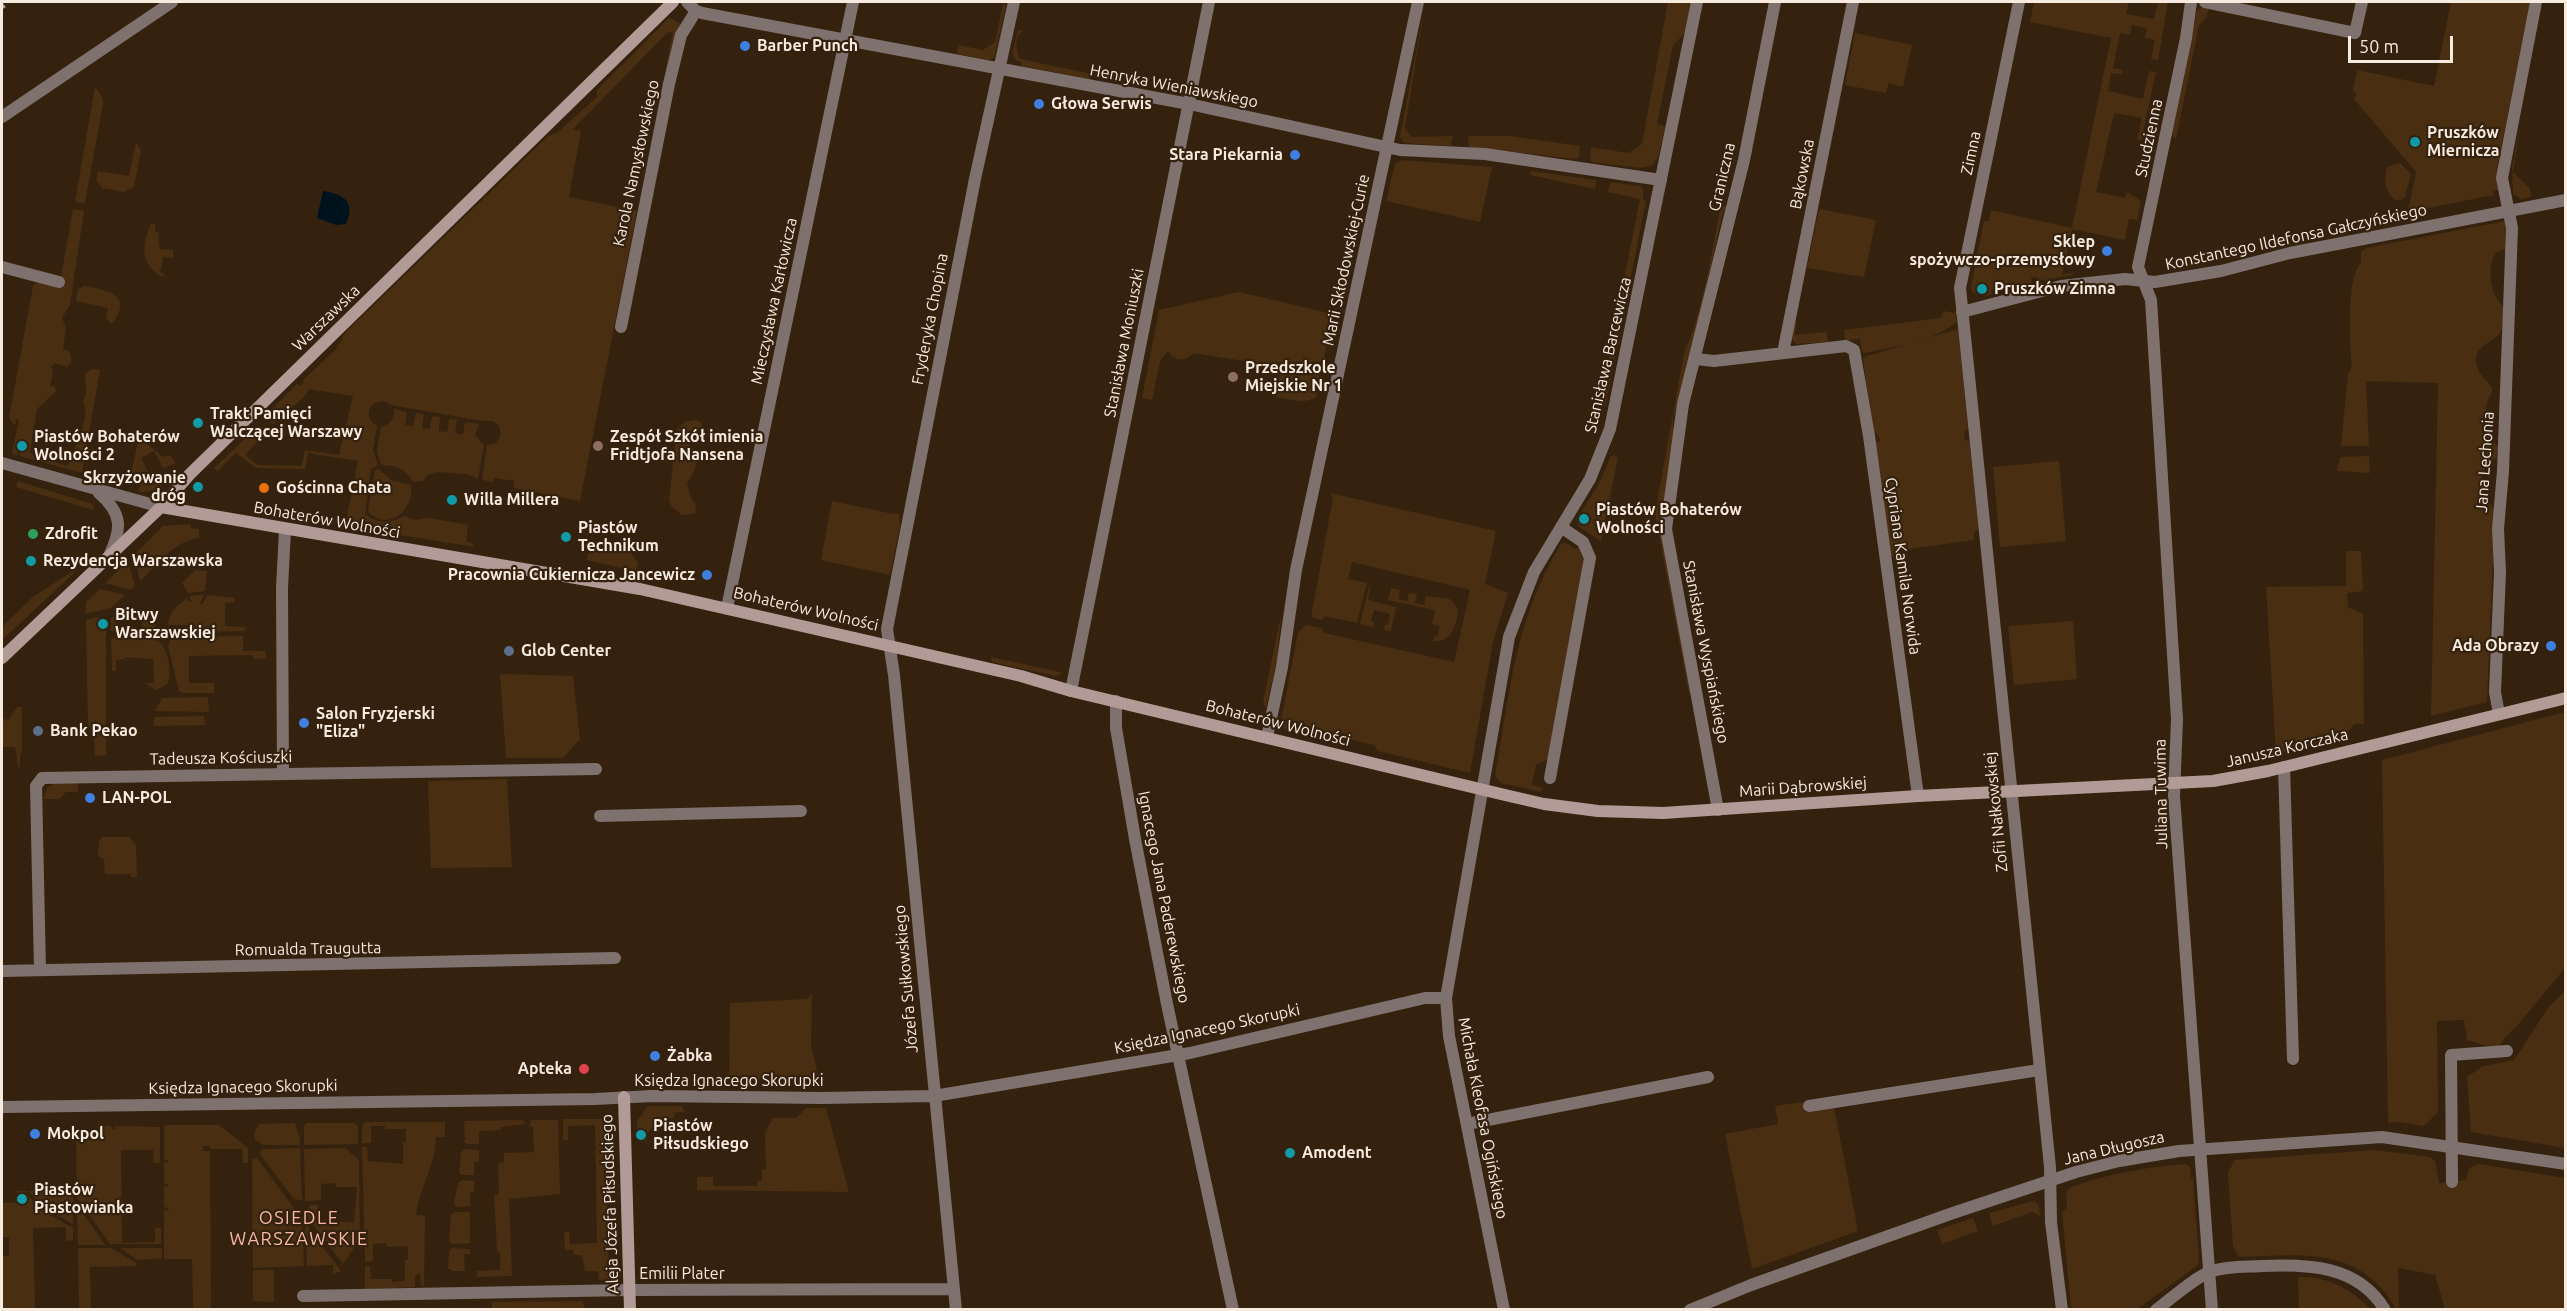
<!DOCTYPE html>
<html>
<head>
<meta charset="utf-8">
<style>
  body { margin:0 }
  #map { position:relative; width:2567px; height:1311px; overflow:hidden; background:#34220f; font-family:Ubuntu,sans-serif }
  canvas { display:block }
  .frame { position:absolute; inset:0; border:3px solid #f7eade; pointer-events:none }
  .scale { position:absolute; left:2348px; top:36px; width:105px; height:27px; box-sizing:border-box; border:3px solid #f7eade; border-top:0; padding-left:8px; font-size:18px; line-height:21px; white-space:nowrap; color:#f7eade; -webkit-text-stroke:4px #34220f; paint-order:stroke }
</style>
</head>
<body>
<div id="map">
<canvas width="2567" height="1311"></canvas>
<div class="frame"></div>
<div class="scale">50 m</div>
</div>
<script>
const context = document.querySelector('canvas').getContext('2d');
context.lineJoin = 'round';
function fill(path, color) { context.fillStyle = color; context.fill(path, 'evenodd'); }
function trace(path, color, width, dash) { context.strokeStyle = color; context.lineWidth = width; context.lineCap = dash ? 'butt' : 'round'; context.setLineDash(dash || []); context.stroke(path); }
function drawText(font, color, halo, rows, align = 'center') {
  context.font = font + ' Ubuntu,sans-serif'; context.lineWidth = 4.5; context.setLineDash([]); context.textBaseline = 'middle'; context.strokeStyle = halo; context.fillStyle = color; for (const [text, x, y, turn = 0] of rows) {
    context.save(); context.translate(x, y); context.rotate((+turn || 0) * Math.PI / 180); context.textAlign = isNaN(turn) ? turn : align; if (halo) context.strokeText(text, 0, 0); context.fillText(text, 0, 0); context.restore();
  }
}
fill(new Path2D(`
  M1668,2H1691L1685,33L1673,45L1657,124L1665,126L1658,157L1651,166L1640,168L1592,162L1590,159L1591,147L1628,153L1642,144Z
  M2034,2H2129L2126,14L2154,19L2158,2H2168L2158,60L2151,59L2155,40L2145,38L2147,28L2132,25L2130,35L2120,33L2113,68L2122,70V74L2111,73L2108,91L2143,99L2149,71L2156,72L2141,141L2137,140L2142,118L2114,113L2096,192L2125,198L2127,192L2141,201L2137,220L2129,219L2125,240L2072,229L2062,275L2073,273V275L2038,281L2037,277L2031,278L2032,283L2016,287L2014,283L1991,290L1992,295L1982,296L1972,292L1971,286L1984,221H1989L1991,210L2072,228L2111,38L2030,22Z
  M2451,2H2530L2497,169L2498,190L2493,191L2494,195L2408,212L2416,172L2353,98L2357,95L2353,90L2357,70L2434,86Z
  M1003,4L1006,5L994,58L988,60L957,54L959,45L983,50L995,42Z
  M1425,5L1405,128L1411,137L1453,136L1451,146L1405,143L1400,137Z
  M2202,7L2209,8L2206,18L2199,25L2176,139L2172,135L2197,10Z
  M669,18L681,24L660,110L658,109L673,31L667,33L573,129L581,131L569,197L637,211L580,501L514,488V481L494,478L493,482L482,480L487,445L496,443L501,434L499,426L493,421H482L391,405L383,401L373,404C366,412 368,420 377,426L373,450L378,465L371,469L365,514C377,524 391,523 405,516L415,520L429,518L468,525L466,541L472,543L474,547L345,526L358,461L308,453L305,469L256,468L236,453L217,471L214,468L252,432L260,439L245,455L258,465L302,466L305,450L339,455L353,396L309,389L303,398L273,424L266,415L297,384L300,386L304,382L302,381L335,350L346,332L548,136L557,133L597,97V90Z
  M1018,30H1024C1013,38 1016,47 1020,59L1092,74L1091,78L1089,79L1021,66V62L1017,61L1012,54Z
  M1855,33L1912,45L1903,87L1889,83L1886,93L1845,85Z
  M95,87L102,97L103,104L85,203L75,202Z
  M2521,123L2513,172L2530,189L2531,197L2521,199L2513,194L2512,167Z
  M1468,136H1510L1580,146L1579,157L1576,159L1469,147Z
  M136,142L141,150L134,187L124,192L102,188L96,180L98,171L129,176Z
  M1402,160L1492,167L1480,222L1386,201L1395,164Z
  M2400,163L2411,174L2405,197L2401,200H2395C2384,190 2384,181 2387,167Z
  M1531,171L1596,180L1595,189L1530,175Z
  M1610,182L1640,186L1643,190V200L1646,201L1605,407L1599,406L1640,199L1608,192Z
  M1721,205L1727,206L1723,212L1691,354L1673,418V440L1664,501L1694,693L1689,694L1655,513L1684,353C1704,307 1711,254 1721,205Z
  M73,209L84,211L70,305L62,318L66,328L63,349L69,351L72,361L67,367L55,363L51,366L53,372L50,386H55L56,391L37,409L30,452L35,456L68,466C73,448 92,417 83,402L86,394L85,374L92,369L100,370L82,473L20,456L18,449L27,451L28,444L17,442L18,455L12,453L19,420L16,419L15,426L9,418L33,286L38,282L59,288Z
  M1819,209L1876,220L1864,277L1807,268Z
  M2506,221L2505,249L2496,252C2486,267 2490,296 2504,307C2503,315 2505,325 2501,331C2495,344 2469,344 2478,369C2481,377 2488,381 2492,388C2492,394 2489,396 2487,402C2484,417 2487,436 2498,447L2497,457C2493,461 2486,465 2484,470C2477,484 2485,501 2495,510L2487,702L2431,716L2438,383L2366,381L2369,446H2341L2348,374L2352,367C2350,346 2346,277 2361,263V252L2366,248Z
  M151,224H155V231L161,234L158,235L160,249L173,250V258L163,257L160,272L164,274L163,277C140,264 141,247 151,224Z
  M84,286C105,290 133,293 114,322L109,323V320L106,319L108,308L76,301L78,289Z
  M1239,292L1333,314L1316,397C1305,405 1289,399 1276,397L1281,367L1194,353C1184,362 1175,362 1168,351L1160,361L1152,400L1142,398L1159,310Z
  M1943,311L1956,313L1957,322C1933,342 1895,346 1865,353L1862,352L1860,339L1845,340L1844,330L1941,318Z
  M1793,323H1797L1795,335L1827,332L1828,342L1796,344L1792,339Z
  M1958,329L1968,429L1964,432L1965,441L1969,439L1979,529L1974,532V540L1895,551L1896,555L1891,556L1875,441L1880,442L1878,434L1873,432L1863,359L1867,356Z
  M394,409L407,412L405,425L413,426L416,413L424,414L422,428L430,429L432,416L440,417L439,431L447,432L449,419L457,420L455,433L463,435L465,422L479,424L475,435L484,445L478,479L467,474L437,472L428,475L423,481L413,482C406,469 395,465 381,465L377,451L381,427C391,424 395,419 394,409Z
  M695,420L702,423L701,428L688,436L691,451L696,455C697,467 694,473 687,483L691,498L696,505L695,514L682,515L671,506L669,499L677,430L684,422Z
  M139,437L163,457L170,455L176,463L163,468L154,451L141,458L148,472L117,483L96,477L97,471L130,478Z
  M1611,456L1618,457L1601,541L1579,527L1576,520L1597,487Z
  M2369,456L2370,473L2337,471L2340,457Z
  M2059,461L2066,541L2000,547L1993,467Z
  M379,469L391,480L411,485C415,511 386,533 368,511L375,470Z
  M169,472L172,475L155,491L138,492L142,480Z
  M18,481L89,503L94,505L93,510L16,487Z
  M1330,493L1496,531L1485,584L1508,593L1493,642L1470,773L1378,751L1374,745L1330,735L1319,738L1288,731L1282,727L1281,720L1298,633L1306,625L1321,628L1324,633L1454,662L1470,590L1352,562L1348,579L1367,583L1357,623L1325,616L1322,620L1311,617L1333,498Z
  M832,501L893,514L899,513L900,526L890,575L821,560Z
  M190,524L191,528L199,529V538C174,541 158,564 140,581L134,555L163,526Z
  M1566,543L1575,549L1578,546L1584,563L1549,758L1543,762L1536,764L1532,785L1543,788L1541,792L1501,783L1495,776C1510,691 1515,619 1561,544Z
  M596,547L631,553L638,563L636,571L586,560L590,550Z
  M2346,551H2361L2363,591L2347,593L2348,607L2363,614L2364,724H2354L2344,737L2276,754L2266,587L2346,586Z
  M128,561L135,586L130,590L105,583Z
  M195,570L207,571L205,591L188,593L182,583Z
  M73,571L74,573L2,640V627L33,597Z
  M1369,586H1370L1368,600L1396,607L1391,631L1384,630L1385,625H1388L1390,614L1374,610L1371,621L1374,622L1373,627L1360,624Z
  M1391,588L1400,590L1398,599L1407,601L1409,593L1417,594L1415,603L1424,605L1426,596L1450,599L1458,609C1457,625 1452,643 1433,641L1434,636L1437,637L1440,626L1432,624L1435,610L1388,600Z
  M100,589L125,595L111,608L85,614L86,602Z
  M195,595H204L200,603L202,604L208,595L235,598V602L225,603V626L245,627V631L198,632L194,625H168C168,613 177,605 187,598L189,602L192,601L189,597Z
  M152,611L157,617L154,632L111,631V618L115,616L116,628H142L143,620Z
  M1281,615L1277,660L1266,708L1263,702Z
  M98,617L101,619L100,626H106V755L95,756L94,736L88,726L86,620Z
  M2073,621L2077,679L2014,685L2008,626Z
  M243,636V651H265L266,658L254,659L253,655L189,656V683H214V693H184L179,691L168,646L171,637Z
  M111,638L157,639C169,650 172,670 168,684L156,690L145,683H154L153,659L125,657V659L116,660V671H112Z
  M991,657L1064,673L1055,676L992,662Z
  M500,674L573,676L580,739L563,758H506Z
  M208,697L209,712L155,711L162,698Z
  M17,707H22V752L20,756L19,770L15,747H2V722L5,718L8,721Z
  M2565,712V968L2516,1027L2505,1037L2498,1049L2467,1040L2464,1020L2437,1021L2438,1112L2424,1126L2398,1122L2388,1123L2382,760Z
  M204,716L205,725L154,726V717Z
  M507,779L512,867L431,868L428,781Z
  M78,782V792H66L59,799H43L48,787L57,783Z
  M129,837L136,845L137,877H131L130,874H105L104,859L98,856L99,841L103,837Z
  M2565,991V1148L2471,1132L2467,1077L2483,1066L2514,1060L2548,1008Z
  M812,994L811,1046L819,1080L729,1079L730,1003L807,999Z
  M1803,1102L1805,1112L1834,1107L1858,1231L1752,1269L1725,1134L1778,1124L1775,1106Z
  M648,1106H682L685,1112H675L674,1118C659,1120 647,1125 647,1142L645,1141V1129H637V1121Z
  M806,1108H826L849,1192L697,1190V1177H713V1186H758V1181H762V1169H766L765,1133L773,1118H796Z
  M563,1119H602L605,1122L609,1280H599L598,1271H585L582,1255H574L573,1250H565L564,1232H569L570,1244L597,1243L595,1125L568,1126V1140H563Z
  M523,1120L525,1124L501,1127V1130L479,1131V1144H467L462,1141L465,1140L464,1121Z
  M531,1120H558L560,1194L509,1199L512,1276L477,1277V1271L500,1270V1252L497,1251L494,1195L499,1194L498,1163L504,1162V1153L534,1152L533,1127H529Z
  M366,1122H445V1137H436C435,1168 420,1186 416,1215L425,1216L424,1286H421L420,1274L415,1275V1287L365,1289V1266H370L371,1279H392V1282L405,1281V1260H408V1246L387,1247L386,1243L373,1244V1261L365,1262L362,1147H367L368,1161L403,1164V1143L406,1142V1129H385V1126H371V1143H362V1126Z
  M295,1123L298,1134L300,1135V1145H263L255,1140L254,1133L259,1124Z
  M306,1123H355L358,1127V1144L304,1145V1126Z
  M166,1125H219L248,1148V1163H243L242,1149H210L209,1146H203V1151H210L211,1309H193L192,1259H166L164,1257V1211L169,1210L168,1208L164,1207V1187H168V1184H164V1163H168V1160H164V1127Z
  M98,1126H111L112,1129H115V1126L160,1127V1163H154L153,1150H121L122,1243L155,1242V1228H161V1244H110L77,1198L76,1134L96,1133Z
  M300,1148L302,1201L293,1198L259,1153L262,1149Z
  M345,1148L359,1160L360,1239L343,1264L306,1215V1210L311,1205H318V1219L354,1223L357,1187H336L335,1183L321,1184V1200L305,1201L304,1149Z
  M465,1149L479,1150V1162H474V1175H462L459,1173L461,1152Z
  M2375,1150L2430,1157L2435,1161L2439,1183L2466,1180L2469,1168L2479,1164L2565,1178V1309H2445L2435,1275L2398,1268L2399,1308L2396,1309C2360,1245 2301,1255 2239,1257L2233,1246L2228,1172L2235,1160Z
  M254,1158H257L302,1219L304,1266L253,1268L252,1160Z
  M2186,1164L2190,1167L2191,1178H2193L2199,1260L2197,1266L2137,1309H2071L2062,1212L2067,1207L2066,1194L2069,1188C2106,1174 2146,1167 2186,1164Z
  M462,1180L474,1181V1192L470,1193V1206L456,1207L454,1204L458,1183Z
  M69,1190L73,1193V1224L44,1208L28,1191Z
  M17,1191H25L41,1210L73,1228V1240L66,1241V1227L33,1228L35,1309H2V1256H9V1237H2V1203L27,1202V1196L17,1195Z
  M2034,1201L2039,1206L2040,1216L2032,1212L1993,1226L1989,1213Z
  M77,1204L105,1245H78Z
  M455,1212H470V1243L452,1244L449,1241L451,1215Z
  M1973,1218L1978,1231L1942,1244L1937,1230Z
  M305,1223L341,1271L333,1274V1265L307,1266Z
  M78,1248H111L136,1263V1266L90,1267L91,1309H79Z
  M120,1248H162V1258L137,1260Z
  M452,1248L470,1249V1254H464L465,1271H452L448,1268L449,1252Z
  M253,1270H274V1302L253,1301Z
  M2298,1277C2326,1276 2351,1288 2370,1309H2299Z
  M583,1301L584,1309H492V1302Z`), '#492e12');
fill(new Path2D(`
  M323,191C343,194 356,201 346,224L336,225L317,218Z`), '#00131d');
trace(new Path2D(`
  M687,2L696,11L702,13L1189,104L1400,150L1485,154L1661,180
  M2019,2L1960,288L2050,1167L2051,1222L2062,1310
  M2191,2L2186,38L2138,267L2151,300L2177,719L2174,796L2212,1310
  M2205,2L2355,33L2362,2
  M2,117L172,2
  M2,267L59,282
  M1962,312L2061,286L2125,279L2155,282L2221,271L2290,253L2566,200
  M621,327L669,84L681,35L696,11
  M1783,353L1853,2
  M1696,359L1714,361L1846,346L1854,350L1869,436L1918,796
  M2,463L161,507
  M99,493C123,514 122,529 109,556
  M727,608L853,2
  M1071,691L1209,2
  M1116,701V728L1135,839L1167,1004L1233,1310
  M2499,714L2495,692L2500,572L2498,529L2503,471L2512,228L2502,178L2536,2
  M1267,737L1282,667L1296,570L1418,2
  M2284,767L2293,1059
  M283,774L282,588L285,530
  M1550,778L1590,558L1583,542L1561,527
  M1718,810L1666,529L1683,404L1744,160L1775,2
  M600,816L801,811
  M40,970L36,786L42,778L596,769
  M2,971L615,958
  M1809,1106L2039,1070
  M2,1107L595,1099L652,1096L822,1098L934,1096L1190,1053L1425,998H1446
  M1467,1124L1708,1077
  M2452,1182L2451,1055L2507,1051
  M303,1296L629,1290L954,1289
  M956,1310L894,675L887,629L975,179L1014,2
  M1504,1310L1449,1036L1446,998L1509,637L1534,572L1590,479L1610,429L1697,2
  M1690,1310L1751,1285L1953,1213L2076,1172L2119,1161L2179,1151L2382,1137L2566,1164
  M2156,1310C2172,1298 2195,1277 2212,1271C2228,1266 2246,1267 2262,1266C2308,1264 2358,1265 2385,1310`), '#7f716e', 12);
trace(new Path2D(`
  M161,507L640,589L1021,676L1071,691L1505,795L1544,804L1598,811L1663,813L1918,796L2213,781L2268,771L2566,698
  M2,658L161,507L190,474L673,2
  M624,1097L630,1310`), '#b29b97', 12);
trace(new Path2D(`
  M2,7L9,2`), '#b2a395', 4.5, [3, 6]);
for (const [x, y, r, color] of [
  [745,46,6,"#3f7fe0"],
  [1039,104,6,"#3f7fe0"],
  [2415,142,6,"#0f9aa8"],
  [1295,155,6,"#3f7fe0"],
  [2107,251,6,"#3f7fe0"],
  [1982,289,6,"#0f9aa8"],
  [1233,377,6,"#8d6e63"],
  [198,423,6,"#0f9aa8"],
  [22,446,6,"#0f9aa8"],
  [598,446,6,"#8d6e63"],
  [198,487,6,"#0f9aa8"],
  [264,488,6,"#e8710a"],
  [452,500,6,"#0f9aa8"],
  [1584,519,6,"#0f9aa8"],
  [33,534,6,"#2e9e5b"],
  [566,537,6,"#0f9aa8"],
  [31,561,6,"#0f9aa8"],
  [707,575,6,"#3f7fe0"],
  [103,624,6,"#0f9aa8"],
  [2551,646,6,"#3f7fe0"],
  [509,651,6,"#5c6f8a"],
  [304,723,6,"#3f7fe0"],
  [38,731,6,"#5c6f8a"],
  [90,798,6,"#3f7fe0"],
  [655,1056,6,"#3f7fe0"],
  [584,1069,6,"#e0444e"],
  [35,1134,6,"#3f7fe0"],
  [641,1135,6,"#0f9aa8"],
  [1290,1153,6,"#0f9aa8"],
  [22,1199,6,"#0f9aa8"]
]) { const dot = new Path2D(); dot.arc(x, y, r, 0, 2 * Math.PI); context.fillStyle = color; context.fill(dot); trace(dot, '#34220f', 2); }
drawText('bold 16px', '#f7eade', '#34220f', [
  ["Barber Punch",757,46],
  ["Głowa Serwis",1051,104],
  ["Pruszków",2427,133],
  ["Miernicza",2427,151],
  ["Stara Piekarnia",1283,155,"right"],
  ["Sklep",2095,242,"right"],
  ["spożywczo-przemysłowy",2095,260,"right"],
  ["Pruszków Zimna",1994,289],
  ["Przedszkole",1245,368],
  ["Miejskie Nr 1",1245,386],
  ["Trakt Pamięci",210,414],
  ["Walczącej Warszawy",210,432],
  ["Piastów Bohaterów",34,437],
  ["Wolności 2",34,455],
  ["Zespół Szkół imienia",610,437],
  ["Fridtjofa Nansena",610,455],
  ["Skrzyżowanie",186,478,"right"],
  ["dróg",186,496,"right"],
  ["Gościnna Chata",276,488],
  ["Willa Millera",464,500],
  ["Piastów Bohaterów",1596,510],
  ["Wolności",1596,528],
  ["Piastów",578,528],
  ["Technikum",578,546],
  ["Zdrofit",45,534],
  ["Rezydencja Warszawska",43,561],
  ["Pracownia Cukiernicza Jancewicz",695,575,"right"],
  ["Bitwy",115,615],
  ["Warszawskiej",115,633],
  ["Ada Obrazy",2539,646,"right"],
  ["Glob Center",521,651],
  ["Salon Fryzjerski",316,714],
  ["\"Eliza\"",316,732],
  ["Bank Pekao",50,731],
  ["LAN-POL",102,798],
  ["Żabka",667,1056],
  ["Apteka",572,1069,"right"],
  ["Piastów",653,1126],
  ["Piłsudskiego",653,1144],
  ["Mokpol",47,1134],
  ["Amodent",1302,1153],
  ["Piastów",34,1190],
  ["Piastowianka",34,1208]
], 'left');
drawText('16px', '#f7eade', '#34220f', [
  ["Henryka Wieniawskiego",1174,86,11],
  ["Studzienna",2149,138,-78],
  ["Zimna",1971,153,-78],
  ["Karola Namysłowskiego",636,163,-78],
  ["Bąkowska",1802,174,-79],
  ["Graniczna",1722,177,-77],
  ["Konstantego Ildefonsa Gałczyńskiego",2296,237,-12],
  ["Marii Skłodowskiej-Curie",1346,260,-78],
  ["Mieczysława Karłowicza",774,301,-78],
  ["Warszawska",326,318,-44],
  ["Fryderyka Chopina",930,319,-79],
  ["Stanisława Moniuszki",1124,343,-79],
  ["Stanisława Barcewicza",1608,355,-77],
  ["Jana Lechonia",2485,462,-86],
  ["Bohaterów Wolności",327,520,10],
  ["Cypriana Kamila Norwida",1903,566,82],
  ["Bohaterów Wolności",806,609,13],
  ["Stanisława Wyspiańskiego",1706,652,79],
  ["Bohaterów Wolności",1278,723,14],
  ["Janusza Korczaka",2287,748,-13],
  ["Tadeusza Kościuszki",221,758,-1],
  ["Marii Dąbrowskiej",1803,787,-4],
  ["Juliana Tuwima",2161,794,-91],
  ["Zofii Nałkowskiej",1996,812,-96],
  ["Ignacego Jana Paderewskiego",1164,897,79],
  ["Romualda Traugutta",308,949,-1],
  ["Józefa Sułkowskiego",906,979,-95],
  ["Księdza Ignacego Skorupki",1207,1029,-12],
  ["Księdza Ignacego Skorupki",729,1081],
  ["Księdza Ignacego Skorupki",243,1087,-1],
  ["Michała Kleofasa Ogińskiego",1483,1118,79],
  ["Jana Długosza",2114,1148,-13],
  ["Aleja Józefa Piłsudskiego",610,1204,-92],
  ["Emilii Plater",682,1274]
]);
context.letterSpacing = '1.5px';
drawText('18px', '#f9b7a8', '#34220f', [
  ["OSIEDLE",299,1218],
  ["WARSZAWSKIE",299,1239]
]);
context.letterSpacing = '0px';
</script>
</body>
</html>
